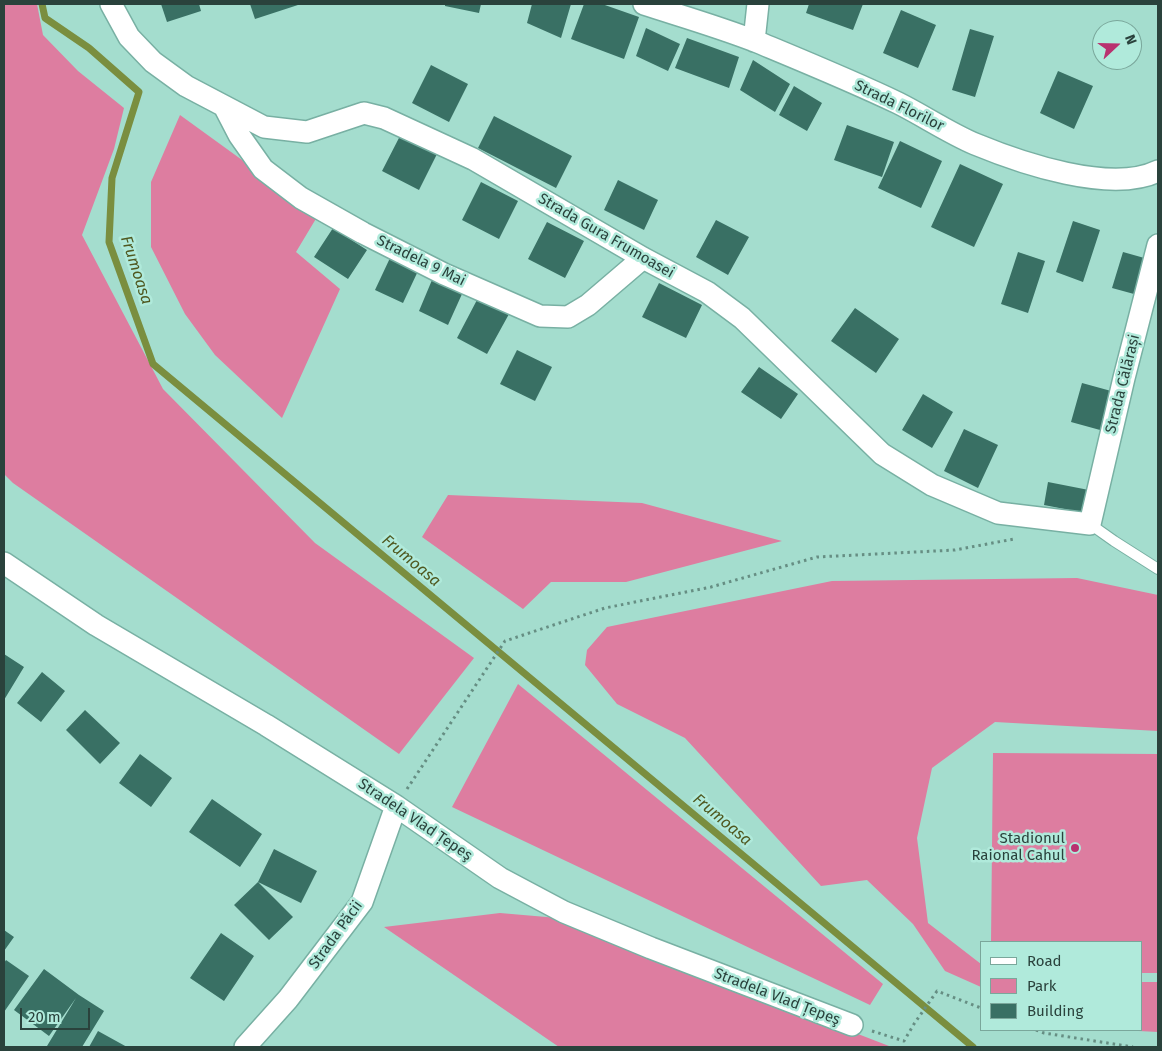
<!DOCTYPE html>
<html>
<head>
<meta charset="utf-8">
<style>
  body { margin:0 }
  #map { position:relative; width:1162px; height:1051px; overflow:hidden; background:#a4ddce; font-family:"Fira Sans",sans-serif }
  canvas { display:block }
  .frame { position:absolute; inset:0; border:5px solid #2a423c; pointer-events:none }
  .legend { position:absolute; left:980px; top:941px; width:162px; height:90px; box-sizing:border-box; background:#b0eadb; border:1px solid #7aa79b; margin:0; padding:6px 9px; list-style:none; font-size:15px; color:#2a423c }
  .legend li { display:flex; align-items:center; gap:10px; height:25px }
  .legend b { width:25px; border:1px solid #7aa79b }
  .north { position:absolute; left:1092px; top:20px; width:50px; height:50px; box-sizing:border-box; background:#b0eadb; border:1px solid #7aa79b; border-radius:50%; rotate:69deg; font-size:14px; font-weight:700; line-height:20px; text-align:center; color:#2a423c }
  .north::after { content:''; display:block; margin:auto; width:18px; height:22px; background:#b9316f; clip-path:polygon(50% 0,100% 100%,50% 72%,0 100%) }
  .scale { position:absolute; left:20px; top:1008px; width:70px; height:22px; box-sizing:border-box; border:2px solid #2a423c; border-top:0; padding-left:6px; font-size:15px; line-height:18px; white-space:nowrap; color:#2a423c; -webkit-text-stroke:4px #b0eadb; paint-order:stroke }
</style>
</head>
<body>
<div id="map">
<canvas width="1162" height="1051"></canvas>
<div class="frame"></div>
<ul class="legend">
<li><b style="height:6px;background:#fff"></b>Road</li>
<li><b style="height:14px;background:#dd7da0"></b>Park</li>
<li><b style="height:14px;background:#397064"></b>Building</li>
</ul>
<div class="north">N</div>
<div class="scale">20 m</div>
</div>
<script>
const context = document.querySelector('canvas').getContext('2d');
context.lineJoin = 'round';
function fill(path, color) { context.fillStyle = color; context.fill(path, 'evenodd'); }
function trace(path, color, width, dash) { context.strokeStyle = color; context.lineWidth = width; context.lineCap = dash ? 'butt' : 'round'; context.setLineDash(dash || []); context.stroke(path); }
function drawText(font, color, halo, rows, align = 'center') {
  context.font = font + ' "Fira Sans",sans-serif'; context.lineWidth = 5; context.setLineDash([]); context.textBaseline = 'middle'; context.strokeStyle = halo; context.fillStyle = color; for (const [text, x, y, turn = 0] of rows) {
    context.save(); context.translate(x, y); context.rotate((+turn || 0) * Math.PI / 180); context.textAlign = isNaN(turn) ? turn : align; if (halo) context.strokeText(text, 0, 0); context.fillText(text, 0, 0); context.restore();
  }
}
fill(new Path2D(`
  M4,4H37L43,35L78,71L124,108L114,149L82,235L163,389L315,543L474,658L399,754L13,483L4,474Z
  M180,115L289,194L317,217L296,252L340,289L282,418L215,355L185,314L151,247V182Z
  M448,495L642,503L782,541L626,582H551L523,609L422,537Z
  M1077,578L1158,595V731L995,722L932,768L917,838L928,923L981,964V987L945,971L913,924L867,880L821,886L685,738L617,704L585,665L587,650L607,627L832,581Z
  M518,684L883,984L870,1005L452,807Z
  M993,753L1158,754V973H1141V942H991Z
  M500,913L558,918L889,1046L559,1047L384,927Z
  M1141,982H1158V1032L1119,1030H1141Z`), '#dd7da0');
trace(new Path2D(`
  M42,4L45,18L89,48L139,92L112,178L109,242L153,364L973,1047`), '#7a8e3f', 7);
fill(new Path2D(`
  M161,4H199L201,11L167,22Z
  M250,4H301L255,19Z
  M445,4H481L479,13L445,6Z
  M532,4H571L561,38L527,23Z
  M584,4H602L639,17L624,59L571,39Z
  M809,4H863L853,30L806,13Z
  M901,10L936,25L918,68L883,53Z
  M646,28L680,44L668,71L636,56Z
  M970,29L994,36L975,97L952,90Z
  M687,38L739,57L729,88L675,68Z
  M753,60L790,84L775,112L740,90Z
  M431,65L468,84L449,122L412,103Z
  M1058,71L1093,86L1074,129L1040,113Z
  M794,86L822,103L807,131L779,115Z
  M494,116L572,156L556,188L478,148Z
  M847,125L894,142L882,177L834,160Z
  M401,134L438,152L419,190L382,171Z
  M900,141L942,161L921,208L878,188Z
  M960,164L1003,184L974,247L931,227Z
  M618,180L658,200L644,230L604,210Z
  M481,182L518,201L499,239L462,220Z
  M716,220L749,237L728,275L696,257Z
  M1073,221L1100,230L1083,282L1056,272Z
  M547,222L584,241L565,278L528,259Z
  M333,228L367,250L348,279L314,257Z
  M1018,252L1045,261L1028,313L1001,304Z
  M1123,252L1155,261L1145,297L1112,288Z
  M390,258L418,271L403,303L375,290Z
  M432,280L462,294L448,325L419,311Z
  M659,283L702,305L686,338L642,317Z
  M478,298L509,314L487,354L457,338Z
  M855,308L899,339L876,373L831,341Z
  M517,350L552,367L535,401L500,384Z
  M759,367L798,394L781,419L741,392Z
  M1082,383L1122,394L1111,433L1071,422Z
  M923,394L953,412L932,448L902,430Z
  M964,429L998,445L978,488L944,471Z
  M1048,482L1099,492L1095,515L1044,505Z
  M4,654L24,667L4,700Z
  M42,672L65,691L41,722L17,703Z
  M85,710L120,743L100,764L66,730Z
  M140,754L172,778L151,807L119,783Z
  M212,799L262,834L240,867L189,832Z
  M274,849L317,871L301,903L258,882L293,917L269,940L234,905L258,882Z
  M4,930L14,937L4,951Z
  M221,933L254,956L224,1001L190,978Z
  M6,960L29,976L4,1012V963Z
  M44,969L79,995L104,1011L82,1047H50L47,1046L76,998L49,1036L14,1010Z
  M98,1031L127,1047H89Z`), '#397064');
const service = new Path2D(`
  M1090,524L1114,541L1158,569`);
const minor = new Path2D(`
  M111,4L129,37L153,62L186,86L264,127L307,132L364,113L384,118L473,159L643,258L707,292L742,318L882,454L932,485L998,513L1090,524L1124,378L1158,245
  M644,4C681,16 719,27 755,41C803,61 852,81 898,103C924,116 949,133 975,144C1021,163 1111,194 1158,171
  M754,41L758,4
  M225,108L239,135L263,169L301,198L363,233L444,274L540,316L568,317L588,305L643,258
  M4,563L96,625L266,725L396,806L500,878L564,912L651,948L852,1025
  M245,1047L288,999L362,902L396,806`);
trace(service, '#78b0a3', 12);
trace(minor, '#78b0a3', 24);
trace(new Path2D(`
  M407,789L505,641L605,608L711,587L817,557L955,550L1014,539
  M1036,1030L1044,1033L1133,1047
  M872,1031L904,1041L914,1024L937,991L981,1008`), '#668e83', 3, [2.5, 4]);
trace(service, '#fff', 10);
trace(minor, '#fff', 21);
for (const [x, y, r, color] of [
  [1075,848,5,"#b9316f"]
]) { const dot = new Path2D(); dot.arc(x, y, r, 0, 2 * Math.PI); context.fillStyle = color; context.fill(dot); trace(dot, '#b0eadb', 2); }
drawText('15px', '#2a423c', '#b0eadb', [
  ["Strada Florilor",899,106,26],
  ["Strada Gura Frumoasei",606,236,30],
  ["Stradela 9 Mai",421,261,26],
  ["Strada Călărași",1123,384,-76],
  ["Stradela Vlad Țepeş",415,820,34],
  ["Strada Păcii",336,935,-54],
  ["Stradela Vlad Țepeş",777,997,21]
]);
drawText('15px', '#2a423c', '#b0eadb', [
  ["Stadionul",1065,839],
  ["Raional Cahul",1065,856]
], 'right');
drawText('italic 16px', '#4f5820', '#b0eadb', [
  ["Frumoasa",136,270,72],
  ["Frumoasa",411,561,40],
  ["Frumoasa",722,820,40]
]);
</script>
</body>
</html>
